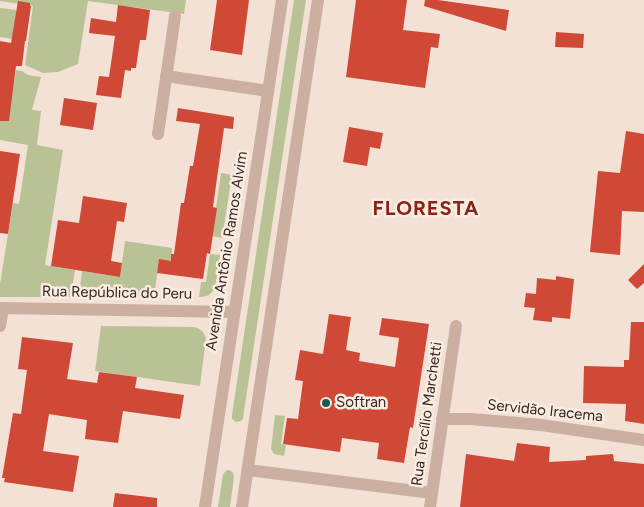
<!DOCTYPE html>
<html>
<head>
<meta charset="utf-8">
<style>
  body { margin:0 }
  canvas { display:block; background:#f3e1d5 }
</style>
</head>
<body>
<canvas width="644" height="507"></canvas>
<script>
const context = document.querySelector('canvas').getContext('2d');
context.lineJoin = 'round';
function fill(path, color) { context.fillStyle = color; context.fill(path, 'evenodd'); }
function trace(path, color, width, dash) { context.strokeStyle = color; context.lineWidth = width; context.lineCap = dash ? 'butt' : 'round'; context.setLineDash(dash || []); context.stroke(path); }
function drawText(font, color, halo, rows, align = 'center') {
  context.font = font + ' Figtree,sans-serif'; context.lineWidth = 5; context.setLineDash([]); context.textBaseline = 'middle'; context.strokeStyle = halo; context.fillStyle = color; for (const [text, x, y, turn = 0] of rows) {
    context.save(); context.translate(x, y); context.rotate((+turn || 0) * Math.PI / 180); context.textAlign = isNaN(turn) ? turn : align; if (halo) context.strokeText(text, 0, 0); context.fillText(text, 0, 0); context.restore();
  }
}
fill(new Path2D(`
  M0,0H186L184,14L88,1L78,64L58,72L43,73L25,65L33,6L0,1Z
  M294,0H306L243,418L241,421L236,422L232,419V415Z
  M0,8L17,10L12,39L0,37Z
  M16,70L22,71L28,75L41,77L32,110L41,111L37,145L63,150L45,265L75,270L71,297H0V284L13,203L19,204L28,145L0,140V106L10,107Z
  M221,173L232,175L222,238L212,236Z
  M125,241L172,248L171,261L159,260L154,297H79L82,271L120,277Z
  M210,254L220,255C219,262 218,269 217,275C215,288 214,297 199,297L201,282H206Z
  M101,326L194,327C201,329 204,332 206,338L200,386L95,371Z
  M275,415L285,416L281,444L286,445L284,456L274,454L271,449Z
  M227,470H230L233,473L234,477L230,507H218L223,475L224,473Z`), '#b9c295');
fill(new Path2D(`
  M217,0H249L242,55L210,50Z
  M356,0H407L403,30L440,34L438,48L431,47L425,88L346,77Z
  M425,0H438L509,10L506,31L424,6Z
  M18,1L30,3V6H31L26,41H25L22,66H16L9,121H0V41L11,43Z
  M118,5L150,10L146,40H140L136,68H131V71L125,70L121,98L96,95L99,76L109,77L115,36L89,33L91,18L116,22Z
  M556,32L584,34L583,48L555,47Z
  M64,98L97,103L93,130L60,125Z
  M178,108L234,117L233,129L224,128L213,207L217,208L210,254L207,253L203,279L157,273L159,259L171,261V254H174L181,203H184L190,166H193L200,124L176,121Z
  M349,127L383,133L380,149L370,147L367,166L343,162Z
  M626,131L644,134V212L622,211L620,255L590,252L598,171L620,173Z
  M0,151L20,154L8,234L0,233Z
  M83,196L127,203L124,222L117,221L111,261L122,263L120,277L51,266L58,220L79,223Z
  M644,264V283L637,289L628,280Z
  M556,276L574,279L570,319L552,317V322L533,320L535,308L524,307L526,293L536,294L537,278L556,280Z
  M329,314L351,317L346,350L360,353L359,361L395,367L399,338L379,335L382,318L429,324L413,428L410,427L404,463L377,459L379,443L342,438L340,452L283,444L287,418L298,419L303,381L295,380L300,350L323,354Z
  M631,322H644V424L625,421L626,404L583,403L584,366L624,367V360H629Z
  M22,337L73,343L67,379L97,383L99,372L137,377L135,388L184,395L180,419L123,411L118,443L85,439L87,420L49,414L43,451L79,456L73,492L4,482L5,478H2L13,413L21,414L27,370L18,369Z
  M517,443L550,447L549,462L586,460V456L613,454L614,461L644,464V507H460L466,454L514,461Z
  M115,493L157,498V507H113Z`), '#d04836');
trace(new Path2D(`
  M166,76L268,91
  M158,134L175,16
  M0,308L234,312
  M0,326L3,308
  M442,419H471L541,425L644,440
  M248,470L432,493
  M430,507L456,326`), '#cbafa1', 12);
trace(new Path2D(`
  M205,507L282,0
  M242,507L318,0`), '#cbafa1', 12);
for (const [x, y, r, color] of [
  [326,403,5,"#175955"]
]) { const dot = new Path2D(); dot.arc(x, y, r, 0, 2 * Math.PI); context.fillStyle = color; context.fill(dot); trace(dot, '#faece1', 2); }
drawText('15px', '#342724', '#faece1', [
  ["Avenida Antônio Ramos Alvim",227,251,-81],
  ["Rua República do Peru",117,293,1],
  ["Servidão Iracema",545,411,6],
  ["Rua Tercílio Marchetti",427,414,-82]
]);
drawText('15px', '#342724', '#faece1', [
  ["Softran",336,403]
], 'left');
context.letterSpacing = '1px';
drawText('bold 20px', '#892417', '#faece1', [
  ["FLORESTA",426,209]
]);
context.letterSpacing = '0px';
</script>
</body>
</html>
